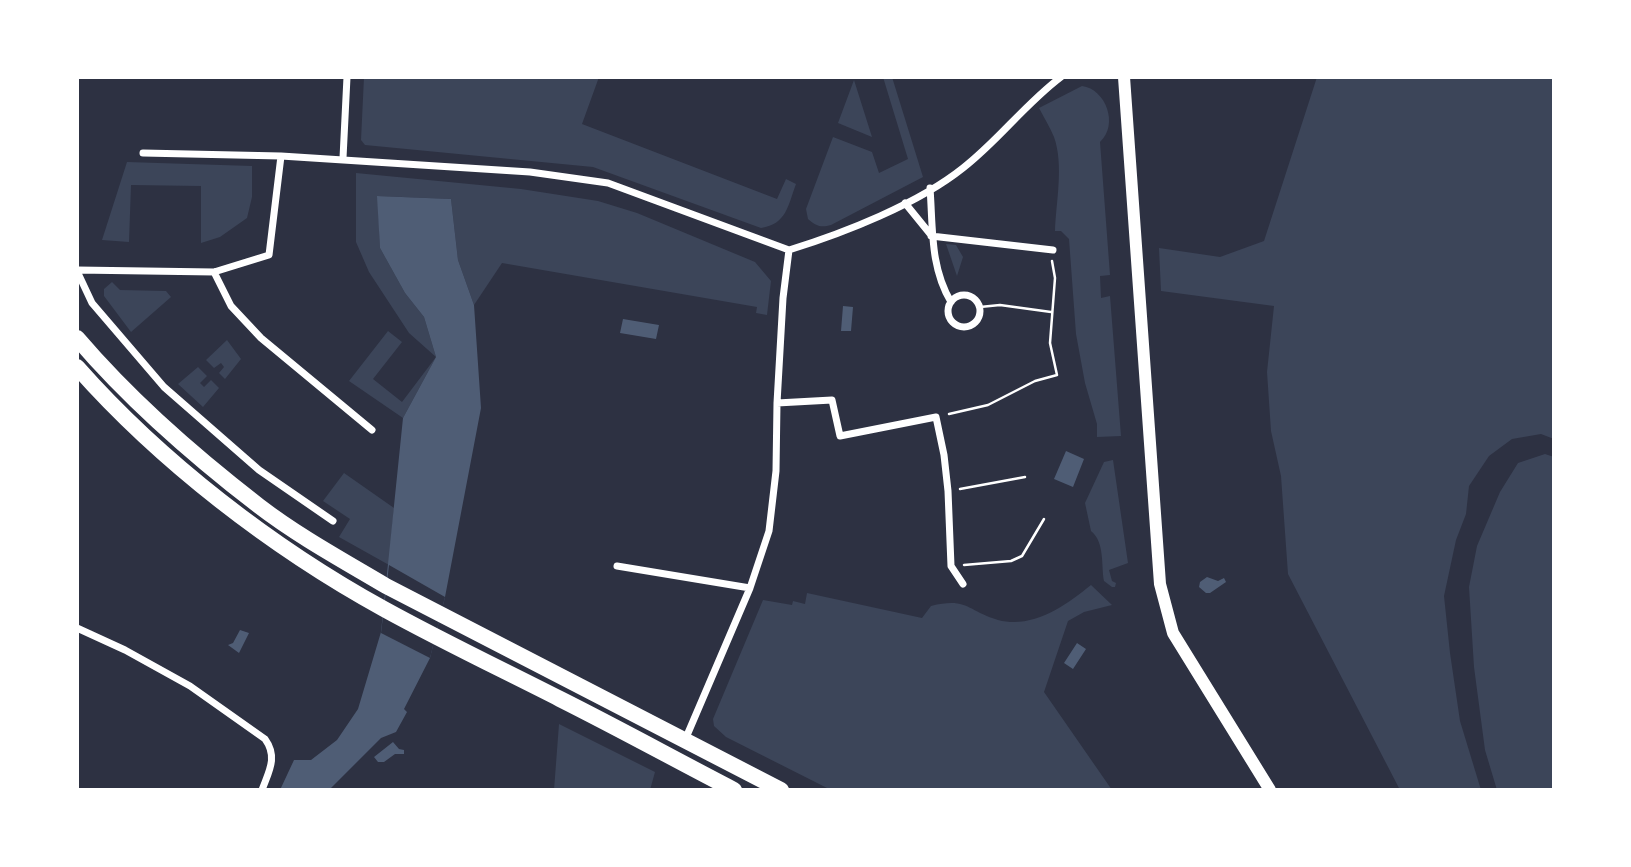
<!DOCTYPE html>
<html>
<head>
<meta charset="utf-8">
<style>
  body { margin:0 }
  #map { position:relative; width:1631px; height:867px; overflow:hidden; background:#2d3142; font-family:Spectral,serif }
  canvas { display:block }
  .frame { position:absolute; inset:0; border:79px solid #fff; pointer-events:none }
</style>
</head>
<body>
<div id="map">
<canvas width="1631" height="867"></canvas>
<div class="frame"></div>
</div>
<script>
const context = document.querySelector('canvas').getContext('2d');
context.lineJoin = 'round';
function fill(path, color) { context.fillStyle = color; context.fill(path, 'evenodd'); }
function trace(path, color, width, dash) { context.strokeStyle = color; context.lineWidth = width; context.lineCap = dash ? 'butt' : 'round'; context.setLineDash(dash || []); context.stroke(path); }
fill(new Path2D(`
  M364,77H599L582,124L777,199L786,179L796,184C788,205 787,224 761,228L593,167L365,145L361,140Z
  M883,77H892L923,177L831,225C821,228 816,226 808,219L806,209L833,137L872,152L879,173L908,159Z
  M1317,77H1554V439L1541,434L1512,439L1489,456L1469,486L1466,514L1456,540L1444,596L1450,653L1460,721L1481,790H1400L1288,574L1281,476L1271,431L1267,372L1274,306L1161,291L1159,248L1220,257L1264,241Z
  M854,80L872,137L838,123Z
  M1082,86C1106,89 1119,125 1100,142L1110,275L1100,276L1101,298L1110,296L1121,436L1097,437V424L1085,383L1076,334L1069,239L1061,231H1055C1056,202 1064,165 1054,137C1050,127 1044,118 1039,108Z
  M127,162L252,166V197L247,218L220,237L201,243V186L131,185L129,242L102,240Z
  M356,173L521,189L598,201L637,213L755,262L771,281L767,315L756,313L757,307L502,263L474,305L458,260L451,199L378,196L380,248L405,293L424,317L436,357L403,418L349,381L388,331L402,342L373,379L402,402L436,357L409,333L369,272L356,242Z
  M946,244L956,245L963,257L957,276Z
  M112,282L120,290L166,291L171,297L131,332L104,296V289Z
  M227,340L241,359L225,379L219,373L224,367L221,363L214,368L206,360Z
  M198,367L207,376L200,383L204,387L211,380L219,388L203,407L178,384Z
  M1545,454L1554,457V790H1497L1485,750L1474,667L1469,587L1477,546L1500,492L1518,463Z
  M1113,460L1128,563L1109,570L1112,581L1116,583L1115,587H1112L1104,581C1101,565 1105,542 1091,531L1085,503L1104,462Z
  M344,473L394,508L389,565L339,537L350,519L323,501Z
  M1091,585L1112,605L1084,612L1068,621L1044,692L1112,790H831L726,737L714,726L713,719L763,600L792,605L793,601L805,604L807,593L922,618L931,606C968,597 967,611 998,620C1033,629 1065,606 1091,585Z
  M559,724L655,772L650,790H554Z`), '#3c4559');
fill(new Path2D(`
  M377,196L451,199L458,260L474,305L481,408L445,597L430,658L404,709L407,712L396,732L381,738L329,790H280L294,760H311L337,740L358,709L381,632L403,418L436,357L424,317L405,293L380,248Z
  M843,306L853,307L851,331H841Z
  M623,319L659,325L656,339L620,333Z
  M1066,451L1084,459L1073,487L1054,479Z
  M1207,577L1218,581L1224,578L1226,582L1210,593H1206L1199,587L1200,582Z
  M240,630L249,633L239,653L228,645L233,643Z
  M1077,643L1086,649L1073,669L1064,663Z
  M393,742L399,749L404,750V754H395L384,762H378L374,757Z`), '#4f5d75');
fill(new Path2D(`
  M389,565L445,597L430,658L381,633Z`), '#2d3142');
trace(new Path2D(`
  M980,307L1000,305L1051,312
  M949,414L988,405L1035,381L1057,375L1050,343L1055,278L1052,261
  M960,489L1025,477
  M964,565L1011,561L1022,556L1044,519`), '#fff', 2.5);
trace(new Path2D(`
  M143,153L281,156
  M343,158L347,77
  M930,188C933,228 930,267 951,302
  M905,203L931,235
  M931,236L1053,250
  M77,270L214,272L269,255L281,156L530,172L608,183L789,250
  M77,271L92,303L164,387L259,470L333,521
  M214,272L231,306L261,338L372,430
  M948 311a16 16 0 1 1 32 0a16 16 0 1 1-32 0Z
  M777,403L832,400L840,436L936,417L944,455L948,491L951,566L963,584
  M617,566L750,588
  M77,628L125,650L190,686L265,739C278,757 269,771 262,790
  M685,740L750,588L769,531L776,471L777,403L783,298L789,250C844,233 918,204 963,168C998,141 1025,104 1061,77`), '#fff', 7);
trace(new Path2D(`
  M1124,77L1160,584L1173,633L1270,790`), '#fff', 12);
trace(new Path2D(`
  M77,338C130,400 194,456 259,506C298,536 344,561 386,586L781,790
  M77,367C161,462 273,548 384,609C442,641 501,669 560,699C618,728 676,760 734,790`), '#fff', 16);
</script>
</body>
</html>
